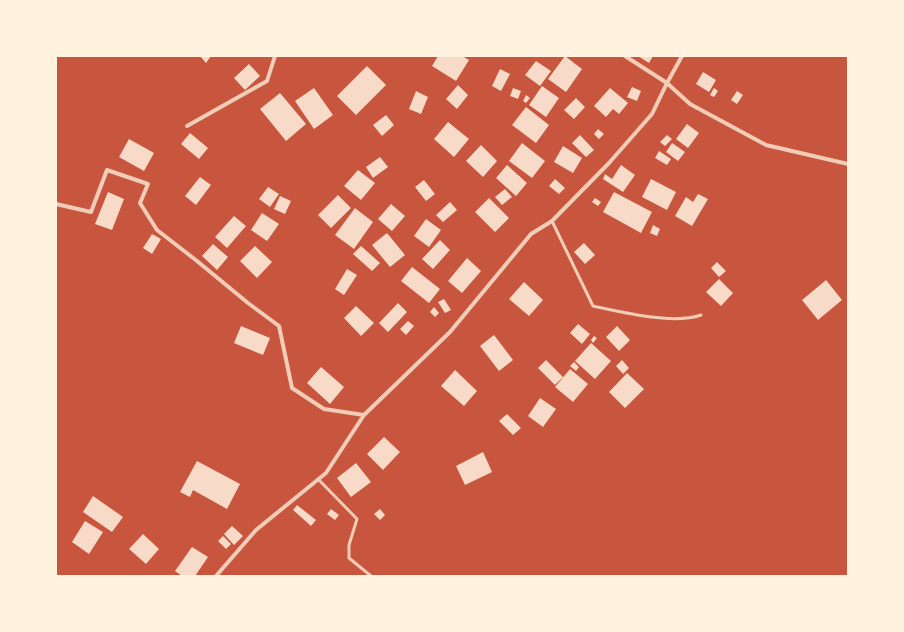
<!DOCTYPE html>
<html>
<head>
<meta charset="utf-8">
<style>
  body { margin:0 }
  #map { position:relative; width:904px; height:632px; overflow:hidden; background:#c8553d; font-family:Ubuntu,sans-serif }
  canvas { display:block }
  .frame { position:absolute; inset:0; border:57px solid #fff3e0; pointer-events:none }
</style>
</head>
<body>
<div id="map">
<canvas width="904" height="632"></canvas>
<div class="frame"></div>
</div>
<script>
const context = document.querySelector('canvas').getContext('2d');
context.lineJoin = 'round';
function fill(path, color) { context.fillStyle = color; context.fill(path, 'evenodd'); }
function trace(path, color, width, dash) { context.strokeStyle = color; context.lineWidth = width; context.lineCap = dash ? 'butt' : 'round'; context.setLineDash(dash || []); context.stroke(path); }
fill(new Path2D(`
  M200,56H211L206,63Z
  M438,56H462L469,60L456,81L432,66Z
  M565,56L582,69L566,92L548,79Z
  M638,56H653L649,63Z
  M536,61L551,71L540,86L525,75Z
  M249,64L260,76L245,90L234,78Z
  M367,66L386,85L356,115L337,96Z
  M500,69L510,74L501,91L492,86Z
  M703,72L716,80L709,92L696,84Z
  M458,85L468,95L457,109L446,99Z
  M542,86L559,98L546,117L529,105Z
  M632,87L641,91L637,101L627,97Z
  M314,88L333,115L314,129L295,101Z
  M513,88L521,91L518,99L510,96Z
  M610,88L628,103L619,114L613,109L606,117L594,106Z
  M714,88L718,91L714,97L710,95Z
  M416,91L428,97L421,114L409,109Z
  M737,91L743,95L737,104L731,100Z
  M280,93L306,124L286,141L260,109Z
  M526,95L530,98L526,103L523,101Z
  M576,98L585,107L574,119L564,110Z
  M526,107L549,125L536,143L512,125Z
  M386,115L394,125L382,136L373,125Z
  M448,122L469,139L454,157L434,139Z
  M687,124L699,133L688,148L676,139Z
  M598,129L604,134L599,139L594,134Z
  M190,133L208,148L199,159L181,144Z
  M580,135L594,150L586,157L572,143Z
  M667,135L672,139L665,146L660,142Z
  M129,139L154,153L144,171L119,157Z
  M522,143L545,161L532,178L509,161Z
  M672,143L685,152L678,161L666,152Z
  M481,145L497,161L483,177L466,161Z
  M563,146L582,158L573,173L554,162Z
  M659,151L671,159L667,165L655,158Z
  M380,157L388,167L373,178L366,167Z
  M507,165L527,183L516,196L496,178Z
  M621,165L635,175L623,192L603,179L605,174L612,179Z
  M358,170L375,183L361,200L344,186Z
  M200,177L211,185L196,205L185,196Z
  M555,179L565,188L559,194L549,186Z
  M651,179L676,192L667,210L642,197Z
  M424,180L435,194L426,201L415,187Z
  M268,187L279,194L270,207L259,199Z
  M505,189L512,197L502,205L495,197Z
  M108,192L124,199L112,230L95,224Z
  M614,192L652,212L641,233L603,212Z
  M698,194L708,199L692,226L675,216L686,197L693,202Z
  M338,195L351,208L331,228L318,215Z
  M280,196L291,201L285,214L274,209Z
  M489,198L509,218L495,232L475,212Z
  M595,198L601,202L598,206L592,202Z
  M450,202L457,210L443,222L436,215Z
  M391,204L405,216L392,231L378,219Z
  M355,208L373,222L354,249L335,235Z
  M262,213L279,224L267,241L251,230Z
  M234,216L246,226L227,248L215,237Z
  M426,219L441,230L429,247L414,236Z
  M653,225L660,229L657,236L650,233Z
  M387,233L405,255L390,267L372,245Z
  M152,234L161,239L152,254L143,248Z
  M440,240L450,250L433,269L422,259Z
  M584,243L595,255L585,264L574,252Z
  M213,244L228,257L217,270L202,256Z
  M255,246L272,262L257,278L240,261Z
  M361,246L380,263L372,271L353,254Z
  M467,258L481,271L462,293L448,281Z
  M717,262L726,271L719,277L711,268Z
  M412,267L440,289L429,303L401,281Z
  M347,269L357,275L344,295L335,289Z
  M719,279L733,293L721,306L706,292Z
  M826,280L842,300L818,320L802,300Z
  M524,282L543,300L529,316L509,299Z
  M444,299L451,310L445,313L438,302Z
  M398,303L407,312L388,332L379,323Z
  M356,306L374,323L361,336L344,318Z
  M434,307L439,313L435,317L430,312Z
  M408,321L414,326L406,335L400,329Z
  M578,324L590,334L582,344L570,333Z
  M241,326L270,338L263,355L234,343Z
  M617,326L630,340L619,351L606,337Z
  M494,335L513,360L499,371L480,346Z
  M594,336L597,338L593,343L591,340Z
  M591,343L611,361L595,379L575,361Z
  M546,360L563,377L555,385L538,368Z
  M622,360L629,368L623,374L616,366Z
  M574,362L579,367L576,371L570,366Z
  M321,367L344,387L330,404L307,383Z
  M570,369L588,384L573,402L555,387Z
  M455,370L477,391L464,406L441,386Z
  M627,373L644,389L625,408L609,392Z
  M540,398L556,409L543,427L528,416Z
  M507,414L521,428L513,435L499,421Z
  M384,437L400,452L383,470L367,454Z
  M483,452L492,472L465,485L456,466Z
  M197,461L240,484L227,509L193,490L190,497L180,492Z
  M356,463L371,482L351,497L337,478Z
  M93,496L123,517L112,532L83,512Z
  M297,505L316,520L311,526L293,510Z
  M331,509L339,515L335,520L327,514Z
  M380,509L385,515L380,520L374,514Z
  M85,521L103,532L89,554L72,542Z
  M232,526L243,536L234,545L224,534Z
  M143,534L159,549L146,564L129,549Z
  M223,536L231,544L226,549L218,541Z
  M192,547L208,557L195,576H182L175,571Z`), '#f7dbc8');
trace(new Path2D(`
  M552,221L593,306C622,312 673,325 701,315
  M318,479L357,519L349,545V558L371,576`), '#f1ccb7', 3);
trace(new Path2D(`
  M625,56L667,83L690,104L766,145L848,164
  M187,126L267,81L275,56
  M56,204L91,212L107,170L148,184L140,203L157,230L197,261L248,303L279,326L292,388L324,409L364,415
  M216,576L256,530L326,473L364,415L450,332L531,234L552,221L609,163L652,114L667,83L682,56`), '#f1ccb7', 4);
</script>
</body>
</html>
